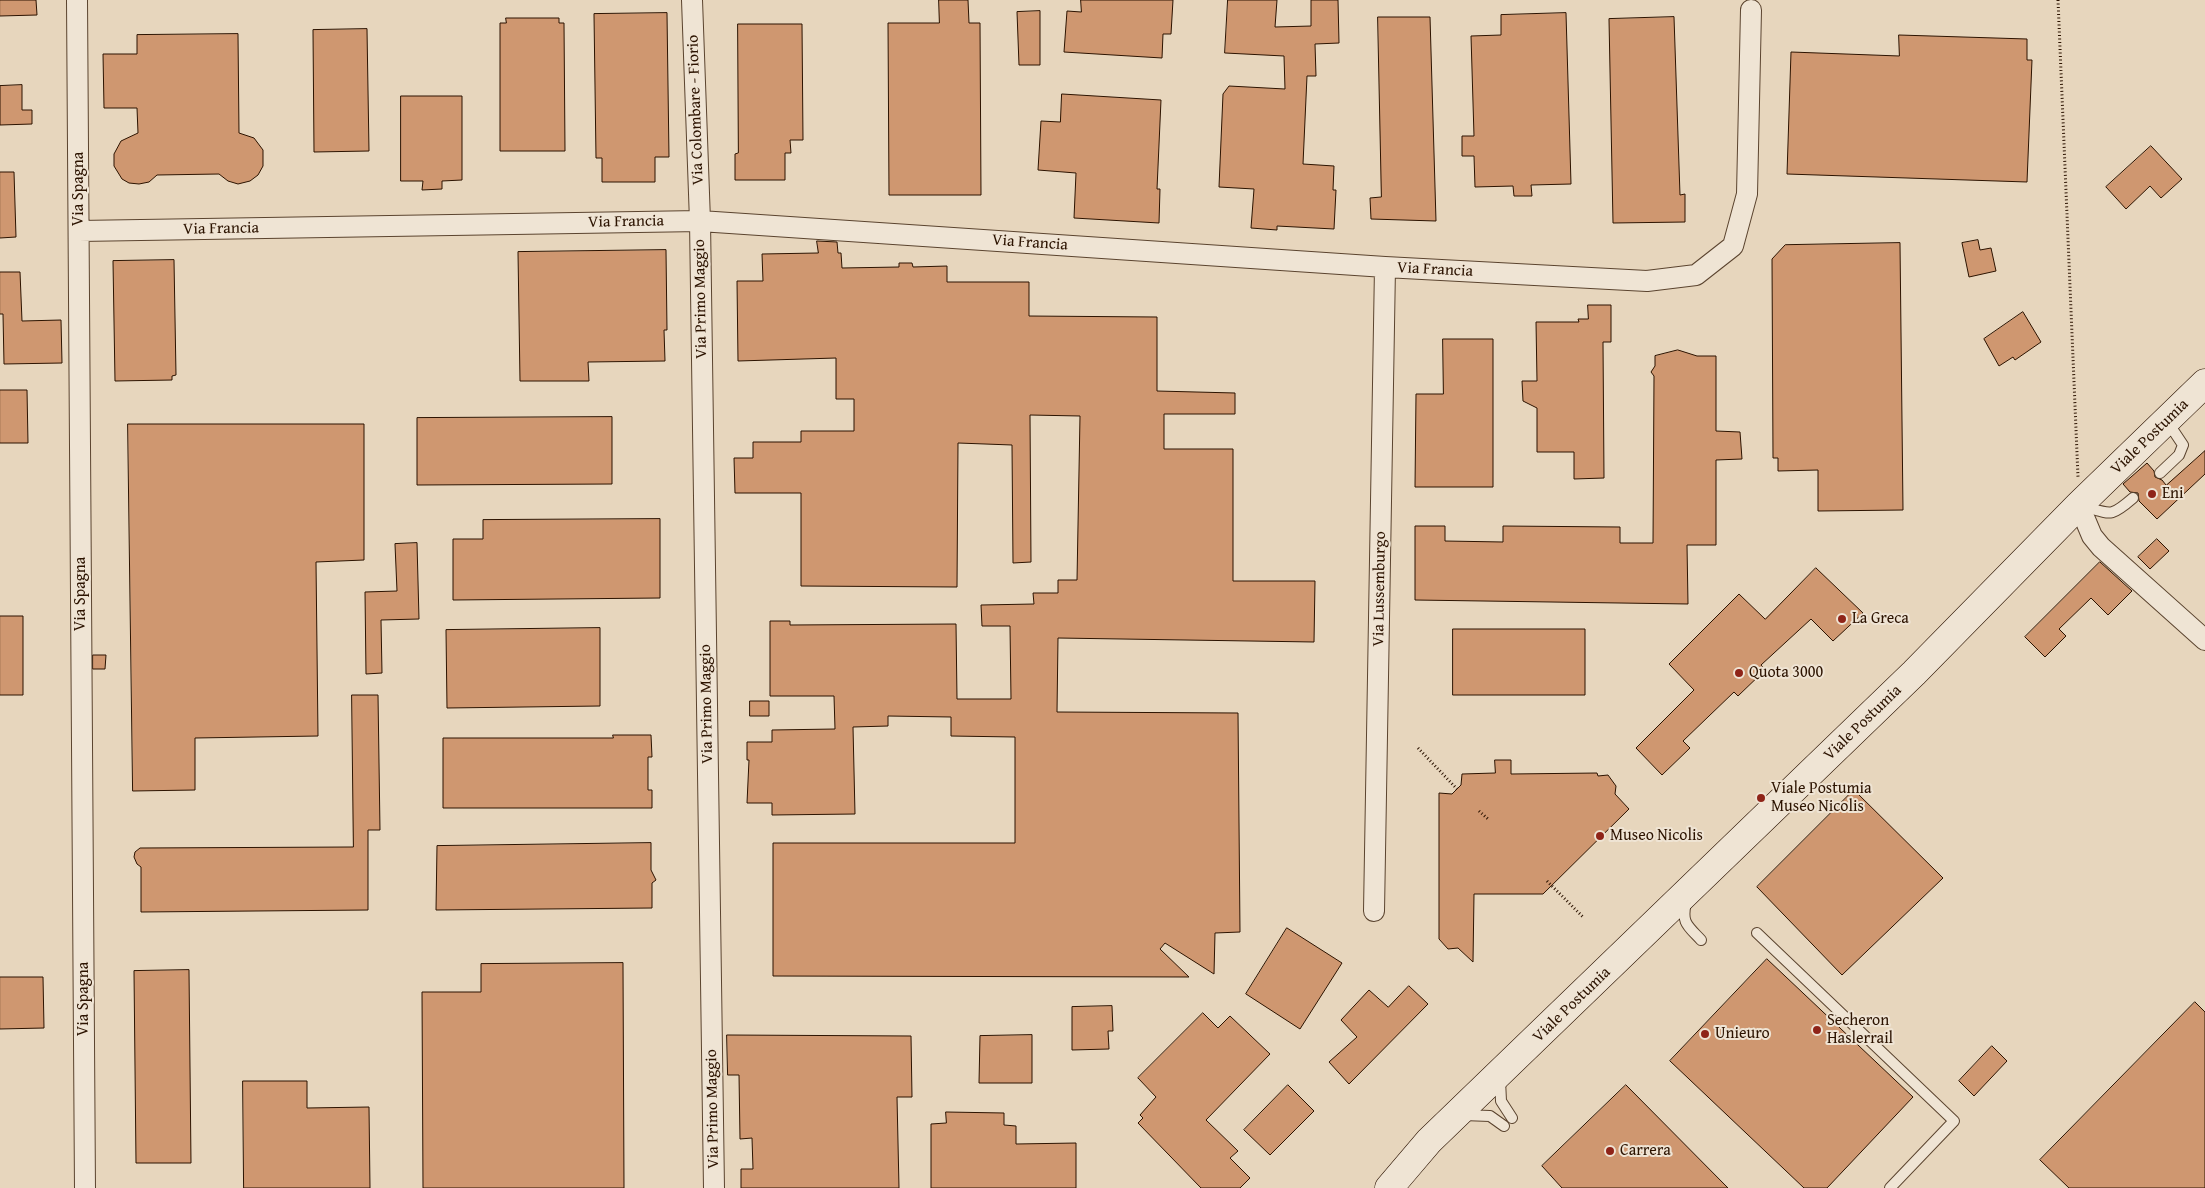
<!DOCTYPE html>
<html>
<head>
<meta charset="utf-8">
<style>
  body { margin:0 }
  canvas { display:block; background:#e7d6bd }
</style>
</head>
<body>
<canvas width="2205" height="1188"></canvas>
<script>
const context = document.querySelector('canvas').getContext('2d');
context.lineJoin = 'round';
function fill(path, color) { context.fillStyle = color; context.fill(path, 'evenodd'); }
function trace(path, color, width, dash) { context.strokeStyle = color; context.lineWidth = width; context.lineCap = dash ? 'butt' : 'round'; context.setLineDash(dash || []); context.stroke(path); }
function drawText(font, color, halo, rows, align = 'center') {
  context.font = font + ' "Gentium Book Plus",serif'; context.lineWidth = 4; context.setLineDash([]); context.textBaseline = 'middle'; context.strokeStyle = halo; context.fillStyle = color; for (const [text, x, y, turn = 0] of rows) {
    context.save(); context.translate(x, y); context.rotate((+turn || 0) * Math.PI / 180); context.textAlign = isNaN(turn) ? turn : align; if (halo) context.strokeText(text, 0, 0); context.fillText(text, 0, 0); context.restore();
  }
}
const building = new Path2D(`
  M0,0H36L37,15L0,16Z
  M939,0H968L969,23H980L981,195H889L888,23H939Z
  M1081,0H1173L1171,34H1163L1162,58L1064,52L1067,11L1081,12Z
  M1228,0H1277L1275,27L1311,26V0H1338L1339,43L1315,44L1316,76H1307L1303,164L1334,166L1333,190H1336L1334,229L1277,226V230L1251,228L1254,189L1219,187L1223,94L1229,86L1285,89L1284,56L1225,53Z
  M1040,11V65H1019L1017,12Z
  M667,13L669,157H655V182H602V158H596L594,14Z
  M1566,13L1571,184L1531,185L1532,196H1514L1513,186L1475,187L1474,156H1462V136H1474L1471,36L1501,35V15Z
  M1378,17H1430L1436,221L1371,219L1370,198L1381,197Z
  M1674,17L1680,195L1685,194V222L1613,223L1609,19Z
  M506,18H559V23H564L565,151H500V23H506Z
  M738,24H802L803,140H790L791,153H785V180H735V154L738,153Z
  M367,29L369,151L314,152L313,30Z
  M238,34L239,133L254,138L263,150V166L258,175L250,181L238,184L228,181L219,174L157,175L149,182L139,184L129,183L122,179L114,166V154L121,141L138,133L137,108H104L103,54H137V35Z
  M1899,35L2027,39V60H2032L2027,182L1787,174L1791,52L1899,56Z
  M22,85V110H32V124L0,125V86Z
  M1062,94L1161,100L1157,189H1160L1159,223L1074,218L1076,173L1038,170L1041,121L1060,122Z
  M401,96H462V180L442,181V189L422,190L423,181H401Z
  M2151,146L2182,179L2161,198L2150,186L2126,209L2106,187Z
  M0,172H14L16,237L0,238Z
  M1978,240L1980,250L1991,248L1996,271L1969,277L1962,243Z
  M817,241L837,242L838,253H841L842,268L899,267V263H912L913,267L947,266V282H1029V316L1157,317V391L1235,393V414H1164V449H1233V581H1315L1314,642L1058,638L1057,712L1238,713L1240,932L1215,933L1214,974L1165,943L1160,949L1189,977L773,976V843H1015V737L951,736V717L888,716V726L853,727L855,814L772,815V803H747L749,760H747V742H772V730L835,729L834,696H770V621H790V625L956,624L957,699H1011L1010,626H982L981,605L1034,604L1033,593H1058V580H1077L1080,416L1030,415L1031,562L1013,563L1012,445L958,443L957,587L801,586V493H735L734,458H753V442H801V431H854V399H836V358L738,361L737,281H763L762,254L818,253Z
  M1900,243L1903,510L1818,511V470L1778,471V458H1773L1772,259L1785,245Z
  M666,250L667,330H664L665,361L588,362L589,381H520L518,252Z
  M174,260L176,375L172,376V380L115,381L113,261Z
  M0,272H20L22,321L61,320L62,363L4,364L3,314H0Z
  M1588,305H1611V342H1603L1604,478L1574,479V452H1537V408L1523,401L1522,381H1537L1536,322H1579L1578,319H1588Z
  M2023,312L2041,342L2015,360L2013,357L1999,366L1984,339Z
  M1443,339H1493V487H1415L1416,394H1443Z
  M1678,350L1697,356H1716V431L1740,432L1742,459L1716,460V545H1687L1688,604L1415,600V526H1445V541L1503,542V526L1620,527V543H1653L1654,376L1651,372L1655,366V356Z
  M0,390H27L28,443H0Z
  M612,417V484L417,485V418Z
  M128,424H364V560L316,562L318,736L195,738V790L133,791Z
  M2205,451V474L2157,519L2139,501L2138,493L2130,492L2123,484L2147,463L2154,471L2155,477L2162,480L2166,485Z
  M660,519V598L453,600V539H483V520Z
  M2157,539L2169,551L2150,569L2138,557Z
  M417,543L419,619L381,620L382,673L366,674L365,592L397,591L395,544Z
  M2100,562L2132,591L2108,615L2091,598L2059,629L2066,636L2045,657L2025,637Z
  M1816,568L1863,613L1833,641L1811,619L1761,665L1765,670L1738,696L1734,692L1683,741L1690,748L1662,775L1636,748L1694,690L1669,664L1739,594L1765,619Z
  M0,616H23V695H0Z
  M600,628V706L447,708L446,630Z
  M1453,629H1585V695H1453Z
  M93,655H106L105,669H93Z
  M352,695H378L380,830H368V910L141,912V867L137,864L134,857L135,852L140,848L353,847Z
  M750,701H769V716H750Z
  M613,735H651L652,757H648V790H652V808H443V738H613Z
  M1495,760H1511V774L1597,773L1598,776L1608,775L1616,786L1615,794L1629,809L1543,894H1474L1473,962L1458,948L1448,949L1439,939V793L1452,794L1461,785L1462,774L1495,773Z
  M1854,790L1943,878L1842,975L1757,887Z
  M651,843V870L656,880L652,883V908L436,910L437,846Z
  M1287,928L1342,963L1300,1029L1246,994Z
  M1767,959L1913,1097L1827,1188H1804L1670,1061Z
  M623,963L624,1188H423L422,992H481V964Z
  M189,970L191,1163H136L134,971Z
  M0,977H43L44,1028L0,1029Z
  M1409,986L1428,1004L1349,1084L1329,1062L1357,1037L1341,1020L1369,990L1388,1007Z
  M2195,1002L2205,1012V1188H2069L2040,1160Z
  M1112,1006L1113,1031H1108L1109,1049L1072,1050V1007Z
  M1203,1013L1218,1028L1230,1016L1270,1054L1206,1120L1238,1151L1230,1158L1250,1178L1240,1188H1201L1138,1123L1143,1118L1140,1115L1156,1097L1138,1078Z
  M727,1035L911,1036L912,1097H897L899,1188H741V1169H753L752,1138L740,1139L739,1075H728Z
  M1032,1035V1083H979L980,1036Z
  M1992,1046L2007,1061L1974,1096L1959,1081Z
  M243,1081H307V1108L369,1107L370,1188H244Z
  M1288,1085L1314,1111L1270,1155L1244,1130Z
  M1626,1085L1728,1188H1562L1542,1166Z
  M946,1112L1004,1113V1125L1016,1126V1144L1076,1143V1188H931V1124L946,1123Z`);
fill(building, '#cf9770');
trace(building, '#2c1300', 1);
const lane = new Path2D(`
  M2160,473L2179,455L2183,445L2167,421
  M2083,506C2111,514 2110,518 2133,498
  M1686,903C1681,923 1688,926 1701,940
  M1757,933L1954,1121L1890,1188
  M1500,1080L1501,1101L1512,1118
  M1463,1115L1490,1116L1504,1126`);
const street = new Path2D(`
  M77,0L85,1188
  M692,0L700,221L714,1188
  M79,231L700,221L1385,267L1647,281L1696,275L1733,246L1747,194L1751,10
  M2079,505L2092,536L2101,547L2205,640
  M1374,911L1385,267`);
const secondary = new Path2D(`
  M1389,1188L1429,1141L1914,673L2079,505L2205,383`);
trace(lane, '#5b442f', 12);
trace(street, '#5b442f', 22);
trace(secondary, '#2c1300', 29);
trace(new Path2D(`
  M2058,0L2078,477
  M1418,748L1457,789
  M1479,811L1488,819
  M1547,881L1584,918`), '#2c1300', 3, [1, 2.5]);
trace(lane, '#efe4d4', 10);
trace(street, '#efe4d4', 20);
trace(secondary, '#efe4d4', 28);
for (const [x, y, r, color] of [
  [2152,494,5,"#8f2418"],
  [1842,619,5,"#8f2418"],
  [1739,673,5,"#8f2418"],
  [1761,798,5,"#8f2418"],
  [1600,836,5,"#8f2418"],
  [1817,1030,5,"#8f2418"],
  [1705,1034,5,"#8f2418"],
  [1610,1151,5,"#8f2418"]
]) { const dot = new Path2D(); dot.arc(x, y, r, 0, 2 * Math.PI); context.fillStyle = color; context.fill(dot); trace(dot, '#efe4d4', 2); }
drawText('16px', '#2c1300', '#efe4d4', [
  ["Via Colombare - Fiorio",696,110,-92],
  ["Via Spagna",79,189,-90],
  ["Via Francia",626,222,-1],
  ["Via Francia",221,229,-1],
  ["Via Francia",1030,243,4],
  ["Via Francia",1435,270,3],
  ["Via Primo Maggio",701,299,-91],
  ["Viale Postumia",2150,437,-44],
  ["Via Lussemburgo",1380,589,-89],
  ["Via Spagna",81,594,-90],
  ["Via Primo Maggio",707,704,-91],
  ["Viale Postumia",1863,723,-44],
  ["Via Spagna",84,999,-90],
  ["Viale Postumia",1572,1005,-44],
  ["Via Primo Maggio",713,1109,-91]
]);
drawText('16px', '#2c1300', '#efe4d4', [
  ["Eni",2162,494],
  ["La Greca",1852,619],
  ["Quota 3000",1749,673],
  ["Viale Postumia",1771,789],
  ["Museo Nicolis",1771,807],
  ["Museo Nicolis",1610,836],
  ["Secheron",1827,1021],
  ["Haslerrail",1827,1039],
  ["Unieuro",1715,1034],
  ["Carrera",1620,1151]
], 'left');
</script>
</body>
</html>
